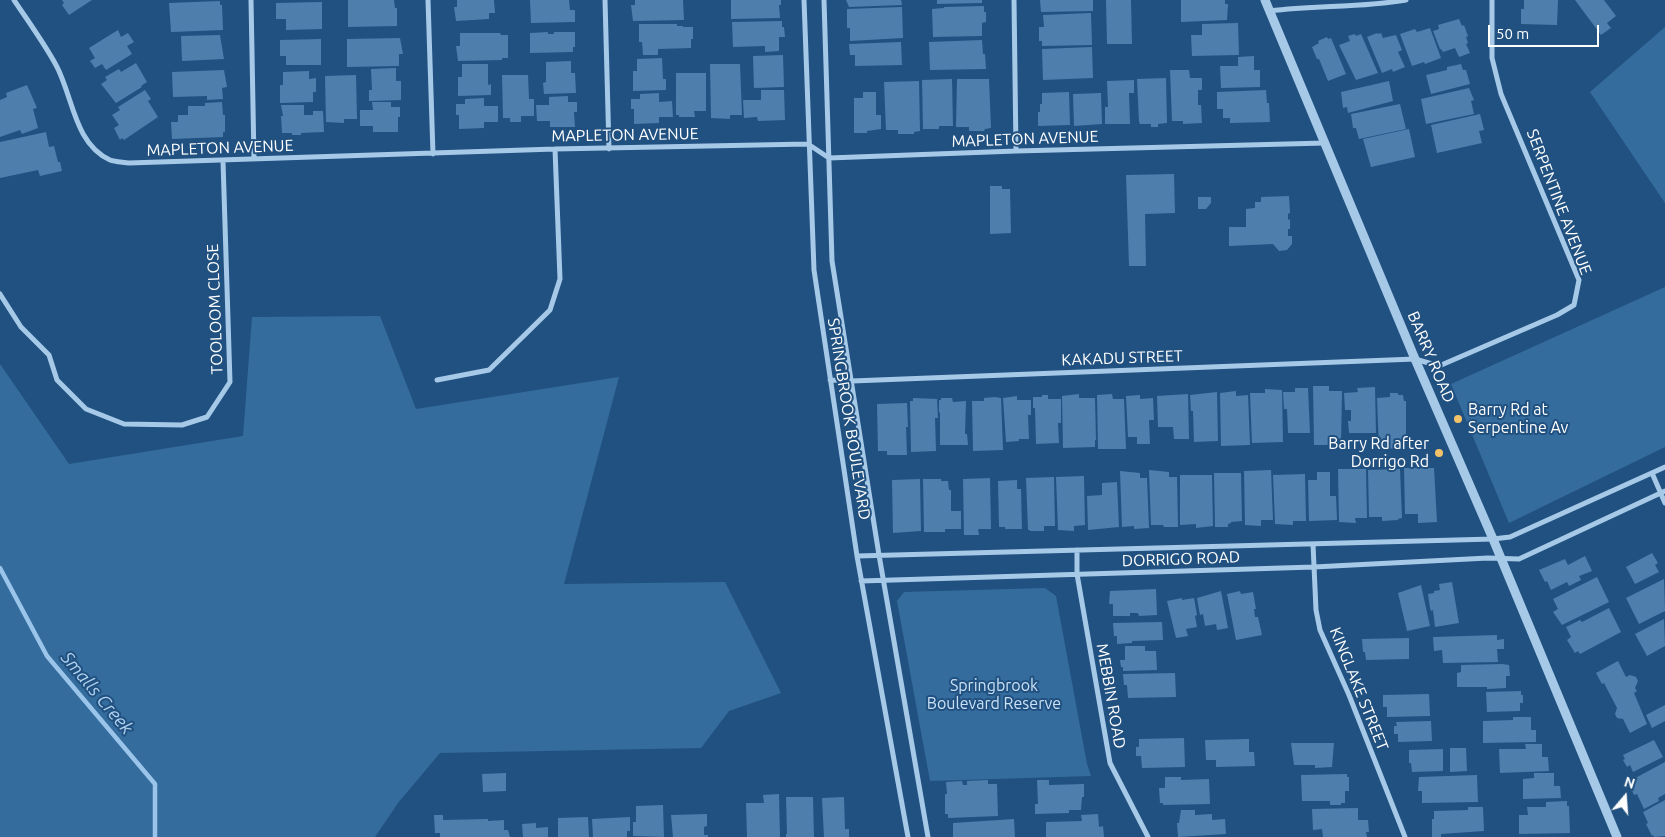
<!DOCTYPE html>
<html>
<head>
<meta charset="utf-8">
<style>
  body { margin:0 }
  #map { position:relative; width:1665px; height:837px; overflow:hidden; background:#215180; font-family:Ubuntu,sans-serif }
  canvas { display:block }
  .north { position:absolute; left:1600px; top:772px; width:50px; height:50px; -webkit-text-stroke:4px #215180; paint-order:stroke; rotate:18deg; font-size:14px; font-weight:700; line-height:20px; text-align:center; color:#fff }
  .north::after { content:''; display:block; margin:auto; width:18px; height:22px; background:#fff; clip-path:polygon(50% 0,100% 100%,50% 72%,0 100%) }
  .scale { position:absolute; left:1488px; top:25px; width:111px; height:22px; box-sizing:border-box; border:2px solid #fff; border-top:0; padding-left:6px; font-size:15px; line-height:18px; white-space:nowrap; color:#fff; -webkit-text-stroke:4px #215180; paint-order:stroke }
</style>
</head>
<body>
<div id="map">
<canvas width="1665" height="837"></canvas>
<div class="north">N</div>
<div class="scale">50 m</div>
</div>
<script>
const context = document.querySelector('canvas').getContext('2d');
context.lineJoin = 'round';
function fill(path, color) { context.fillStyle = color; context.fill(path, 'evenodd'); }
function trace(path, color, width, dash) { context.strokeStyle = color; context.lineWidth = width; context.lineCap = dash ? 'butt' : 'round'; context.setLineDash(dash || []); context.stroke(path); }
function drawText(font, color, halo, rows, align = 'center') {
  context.font = font + ' Ubuntu,sans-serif'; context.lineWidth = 4; context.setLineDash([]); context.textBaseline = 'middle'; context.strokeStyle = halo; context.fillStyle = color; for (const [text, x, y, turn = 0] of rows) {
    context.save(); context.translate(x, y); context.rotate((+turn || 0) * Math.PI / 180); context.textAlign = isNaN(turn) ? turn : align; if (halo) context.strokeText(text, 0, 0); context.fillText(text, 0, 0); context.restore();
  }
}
fill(new Path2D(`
  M1665,27V203L1590,92Z
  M1665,287V447L1509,523L1451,384Z
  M380,316L416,409L619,377L564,584L725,582L781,693L729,711L701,748L440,753L398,803L375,837H0V364L69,464L243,436L252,317Z
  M1045,588L1056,596L1087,764L1091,776L930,781L897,601L904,592Z`), '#356c9e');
trace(new Path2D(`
  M0,568L47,656L155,784V837`), '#9ac4e9', 4.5);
fill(new Path2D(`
  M62,0H92L69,15L62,5L64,3Z
  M348,0H394L395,8H397V26L348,27Z
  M457,0H494L495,13H489V19L456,21L454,7H457Z
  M530,0H569L570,10H575V22L531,23Z
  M635,0H683L684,20L633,21L631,5H635Z
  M731,0H781V5H779L780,18L731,19Z
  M846,0H901L902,5L849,7Z
  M937,0H982V3L937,4Z
  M1040,0H1093V11L1041,12Z
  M1106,0H1131L1132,44H1107Z
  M1181,0H1225V4H1228L1227,20L1181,22Z
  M1524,0H1558L1557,25L1521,24V9H1524Z
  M1575,0H1604L1616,16L1607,23L1611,28L1601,35Z
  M220,1V5H222L223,30L171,32L169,3Z
  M322,2V29L286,30V19H276V3Z
  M984,6V12H986V22L982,23V36L933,37L932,9L944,8V7Z
  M902,7L903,38L850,41V28H847V9Z
  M1091,13L1092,45L1042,46V41H1039V27H1044L1043,15Z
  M1459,19L1462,26L1464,25L1468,36L1466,37L1468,43L1466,44L1470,53L1459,57L1455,48L1443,52L1441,49H1440L1433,31L1439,29L1438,25Z
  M782,21V27H784L785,37H779V51L765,52V46L733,47L732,22Z
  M1238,23L1239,55L1192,56L1191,35H1202V24Z
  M639,24H677V26H683V27H693V39H691V48L658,49V55H643L642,42H639Z
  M1430,28L1441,58L1425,64L1424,62L1412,66L1400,34L1415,29L1417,32Z
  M118,30L121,37L128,33L134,42L127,46L132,54L106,70L102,64L95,68L90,61L95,58L89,48Z
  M548,32V34H554V32H575V47H573V52L530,53V33Z
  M460,33H500L501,35H508V58H502V60L458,61L456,46H460Z
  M1377,33L1378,34L1381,33L1383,38L1396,35L1402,50L1398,52L1405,67L1393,72L1392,69L1382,73L1367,37Z
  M1355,34L1356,36L1361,34L1378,73L1356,80L1339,45L1350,41L1348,36Z
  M220,35L224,59L182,61L181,36Z
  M1327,37L1328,39L1331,38L1346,74L1328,81L1319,59H1317L1312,47L1319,43L1318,41Z
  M400,38L403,54H399V66L347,67V39Z
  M321,39V65H286V56H280V40Z
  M982,40L983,54H985L986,69L930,70L929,42Z
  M901,42L902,65L855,66V55H850L849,44Z
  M1092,47L1093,78L1043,80L1042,49Z
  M783,55L784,87L754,88L753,56Z
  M1254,56V70H1260V87L1221,88L1220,66H1238V57Z
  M662,58L663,79H666V90L633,91V71H637V59Z
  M571,61V73H575L576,93L544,94L543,83L546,82V62Z
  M136,63L147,82L141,86L142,87L116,103L101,84L107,80L105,77L119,69L121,72Z
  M462,64H488V85L491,84V95L458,96V77H462Z
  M710,64H740L742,115H730V119L711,118Z
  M1461,64L1463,70H1466L1470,84L1431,94L1426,75L1447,70V67Z
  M396,68V81H401V100L369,101V90H372L371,69Z
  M224,70L227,87L222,88L223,99L207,100V96L173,97L172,72Z
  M1170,70H1189L1190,78H1202V90H1198V105H1201L1202,123L1183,124V121H1172Z
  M309,71V79L316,78V92H313V102L280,103V85H283V72Z
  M676,73H706V111H694L695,117H679V115H676Z
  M356,75L357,119H344V123L326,122L325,76Z
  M502,75H528L529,99H534V116H521V122H510V118H503Z
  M1166,78L1167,123L1158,124V127H1151V124H1140L1139,122L1137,79Z
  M952,79L953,126H939V129H923L922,80Z
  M957,79H989L991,128L985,129L984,131H969V127H956Z
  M1134,80V93H1129L1130,124H1105V107H1108L1107,81Z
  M919,81L920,131L914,132V134H898V130H886L884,82Z
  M1389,81L1393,101L1348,113L1347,107L1343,108L1341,92Z
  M27,85L37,108L33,109L38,128L22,134L20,130L0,137V100L7,97L6,93Z
  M1469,88L1474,100L1471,101L1474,114L1426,124L1421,99Z
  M145,90L151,99L148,101L158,117L124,140L122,138L120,140L114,128L119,125L112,115L120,110L118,107Z
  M761,90H784L785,120L758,121L757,117L744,118L743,100H761Z
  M1266,90L1267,103H1269L1270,122L1230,123V118H1223V109H1217V92Z
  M863,92H876V115H881V129L867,131V133H854V98H863Z
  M1069,92L1070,125L1038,126V112H1040V104H1042V93Z
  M659,93V102L672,101L673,117H659V123L634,124V109H631V99H640V94Z
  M1101,93L1102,124L1074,126L1073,94Z
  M568,96V102H577V112H574L575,127H550V121H537L536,105H549V97Z
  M484,98V106H498V122H484V128L459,129V115H456V104H465V99Z
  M222,102L223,115H225V132H223V137L172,139L171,122H178V115H188V106H205V103Z
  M372,102H391V107H400V117H398V132H373V126H360V110H373Z
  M1400,104L1406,129L1359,139L1356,128H1353L1351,114Z
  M281,105H304V115H313V111H323L324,132L301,133V135H292V133H282L281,116H283Z
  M1480,114L1484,130L1479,131L1482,143L1437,153L1431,125Z
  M1409,129L1415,157L1371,167L1363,139Z
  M46,132L49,147L54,146L58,162H60L62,171L40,176L38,170L0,178V142Z
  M1174,174L1175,213L1145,214L1146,266H1129L1126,175Z
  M990,186H1002V189H1010L1011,233L990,234Z
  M1289,196L1290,213L1288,214V220L1290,219V229H1288V236H1292V244L1287,250L1279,251L1273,244L1229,246V227H1246V209L1255,208V202H1261V197Z
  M1198,197H1211V203L1206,209H1198Z
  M1313,386H1329V391H1342L1341,445H1314Z
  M1375,387L1376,433H1349L1348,421H1351V410H1345L1344,393L1358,392L1357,388Z
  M1295,388H1308L1310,433H1288L1287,409H1284L1283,392H1295Z
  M1265,389L1282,390L1283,442L1252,443L1250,393H1265Z
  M1236,391V396L1248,395L1250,445L1221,446L1220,393Z
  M1217,392L1218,441L1194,442L1193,411H1191L1190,395Z
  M1390,393H1398V395H1403L1404,401H1406V448L1379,449L1377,398L1390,397Z
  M1079,394V398H1095L1096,440H1095V447L1063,448L1062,396Z
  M1112,394L1113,399H1124L1126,449H1098L1097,395Z
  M1188,394L1189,439H1174L1173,427H1158L1157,396Z
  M1042,395H1048V399H1061V423H1058L1059,443L1036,444L1035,408H1033V397H1042Z
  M1140,395V399L1153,398L1154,420H1149L1150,444H1137V437H1128L1126,396Z
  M1017,396V400H1031V415H1028L1029,439H1019V441L1006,442L1003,398Z
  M995,397L1001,398L1003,450L973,451L972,401H984V398Z
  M913,398L937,399L938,418H935L936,451L911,452L910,401H913Z
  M941,398H952L953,402L966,401L965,434H967L968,445H940V412L939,413V400H941Z
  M907,403L908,427H906L907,455H887V451H878L877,404Z
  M1404,468H1434L1437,522L1418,523V514H1405Z
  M1338,469H1366L1367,518H1355L1356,523L1339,522Z
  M1400,469L1402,518L1398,519V520L1382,521V517H1369L1368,470Z
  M1149,470L1169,472V477H1177L1178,527H1164L1163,525H1151Z
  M1271,470L1273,520H1261V526L1245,525L1244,471Z
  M1120,471L1140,473V478H1147L1149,528L1134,529V526L1122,527Z
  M1317,472H1330V496H1336L1337,520L1309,521L1308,480H1317Z
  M1214,473H1241L1242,521L1231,522V523L1228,524V527H1215Z
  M1305,474L1306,521H1293V525L1275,524L1273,475Z
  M1180,475H1212L1213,526L1196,528V524L1180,525Z
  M1084,476L1085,525L1074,526V531L1058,530L1056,477Z
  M1054,477L1055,526H1044V531H1030V530H1028L1026,478Z
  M990,478L991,529H978L979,535H964L963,479Z
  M920,479L921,531L893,533L892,480Z
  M923,479H941V481H948L949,490H951V511H961V529H945V532H924Z
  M1017,480V489H1021L1022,529H1005V527H999L998,481Z
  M1117,482L1119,527L1088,530L1087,496L1102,495V483Z
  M1652,553L1658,563L1655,565L1659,572L1635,584L1626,567Z
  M1585,556L1592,571L1579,576L1581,580L1569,586L1567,582L1551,590L1547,581L1545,582L1539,570L1565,559L1568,565Z
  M1597,577L1609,602L1562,625L1553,612L1558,609L1553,599Z
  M1664,579L1665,611L1639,624L1626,598Z
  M1452,582L1459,623L1435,627L1433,610L1431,611L1430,608L1428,594L1434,593V591L1440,590L1439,584Z
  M1421,585L1430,626L1407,631L1398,593Z
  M1156,589L1157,615L1139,616L1138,613H1130V616H1113V604H1109L1110,591Z
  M1221,591L1228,628L1217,630L1216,624L1205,626L1203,614L1200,615L1197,598Z
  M1240,591L1241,594L1253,592L1256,609H1254L1255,617H1258L1262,635L1236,640L1227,594Z
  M1182,598V600L1194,598L1197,615L1195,616L1197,627L1186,629L1188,636L1176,638L1167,601Z
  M1609,608L1621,632L1580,654L1578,651L1575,653L1567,640L1571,637L1566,627L1580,620L1582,622Z
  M1664,619L1665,646L1647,656L1635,634Z
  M1162,622L1163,640L1132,641V643L1117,644V636H1114L1113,623Z
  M1497,635V640L1504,639V649H1497L1498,662L1443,663L1442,650L1434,651L1433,637Z
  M1409,638V659L1366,660L1365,652H1363L1362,639Z
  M1125,646H1145V651H1156L1157,670L1123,671V667H1121L1120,660H1125Z
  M1618,661L1626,677L1630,675L1636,677L1638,681L1635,688L1637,691L1634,693L1647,724L1630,733L1623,719L1617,718L1615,714L1617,708L1604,683L1602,684L1596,673Z
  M1502,664L1509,665L1510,676H1506V688L1487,689V687H1457V673L1461,672V665Z
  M1175,673L1176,697L1128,698L1127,685H1124L1123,674Z
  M1521,691V695H1523V703H1520V711L1487,712L1486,692Z
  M1429,694L1430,716L1387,717V707H1383V695Z
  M1665,705V721L1652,728L1646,715Z
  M1513,717H1531V730H1536V742L1483,743V721L1513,720Z
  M1431,721L1432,741L1398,742V734H1394V726H1397L1396,722Z
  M1184,738L1185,767L1142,768L1141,756H1136V747H1139V739Z
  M1249,739V752H1254L1255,766L1216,767V760H1206L1205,740Z
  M1654,740L1663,757L1633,772L1630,765L1627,767L1623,760L1625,759L1623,755Z
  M1291,743H1334L1332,767L1315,768V765H1294Z
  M1525,744H1542V757H1548L1549,771L1500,773L1499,749H1526Z
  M1450,748H1466L1467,771L1450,772Z
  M1443,749V771L1412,772L1411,763H1409V750Z
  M1665,762V794L1658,798L1659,801L1644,809L1637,794L1634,795L1628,782Z
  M506,773V791L483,792L482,774Z
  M1534,773H1554V786H1560L1561,798L1523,799V779L1534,778Z
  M1347,774V777H1349V791H1345V803H1341V805H1330V801H1302L1301,775Z
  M1477,775L1478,802L1422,803V791H1418L1419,777Z
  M1165,777H1181V780L1209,779L1210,804L1163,805V803H1160L1159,788H1165Z
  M988,780V784H997L998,816L948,818V814H945V794H947L946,782L962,781L963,785H967V781Z
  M1037,780H1049V785L1084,784V797H1082L1081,810H1069V813L1035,814V804H1038Z
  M779,794L780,837H747L746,803H764L763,795Z
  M786,797H813L814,837H786V834H787Z
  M844,797L845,829H849V837H824L822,798Z
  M1665,800V836L1654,837L1653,835L1652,836L1646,824L1648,823L1643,812Z
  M1567,801V806H1569L1570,833L1519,834V815H1528L1527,807H1546V802Z
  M663,805L664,837L633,836V822H636V806Z
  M1468,807H1483L1484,831L1441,834V837H1432V819H1434V811L1468,810Z
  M1358,808V820H1368L1369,832H1366L1367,837H1323L1322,829L1313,830L1312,809Z
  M1181,810H1195V815L1212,814V820L1225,819L1226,834L1178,837L1177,823H1179Z
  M707,814V826L704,827V835H708V837H673L671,815Z
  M1098,814L1099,827L1103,826L1104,837H1046V822L1082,821L1081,815Z
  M434,815H443V820L488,819V821L504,820V830H508L510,837H440V833H435Z
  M588,817L589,837H558V818Z
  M630,817V831H627V837H593L592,819Z
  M1014,819L1015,837H953V823Z
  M536,823V828L548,827V837H523L522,824Z`), '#4e7eac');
trace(new Path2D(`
  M14,0C28,21 44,43 56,65C73,96 74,144 110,160C115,162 123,162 129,163L555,149L808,144L829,158L1016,151L1325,143
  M251,0L254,159
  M428,0L433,154
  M605,0L609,149
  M804,0L814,270L857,556L908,837
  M824,0L832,261L879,555L928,837
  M1014,0L1016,151
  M1270,11C1315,5 1361,8 1406,0
  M0,294L21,327L49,355L57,380L86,409L124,424L182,425L207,417L230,382L223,161
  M437,380L489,370L550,310L560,279L555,149
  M830,380L852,381L1415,359L1439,366L1557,315L1574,305L1579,280L1501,94L1492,58V0
  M1652,473L1665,503
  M1313,544L1316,610L1320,630L1349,695L1405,837
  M1077,550V574L1110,763L1148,837
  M857,556L1493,539L1510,537L1665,467
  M861,581L1314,567L1488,558L1519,559L1665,491`), '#a6c9e8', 5);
trace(new Path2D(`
  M1265,0L1415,359L1493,539L1617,837`), '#a6c9e8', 9);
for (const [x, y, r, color] of [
  [1458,419,5,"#f4c268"],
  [1439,453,5,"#f4c268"]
]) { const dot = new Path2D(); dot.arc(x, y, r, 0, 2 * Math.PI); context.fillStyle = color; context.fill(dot); trace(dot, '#215180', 2); }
drawText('16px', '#fff', '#215180', [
  ["MAPLETON AVENUE",625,135,-1],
  ["MAPLETON AVENUE",1025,139,-2],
  ["MAPLETON AVENUE",220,148,-2],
  ["SERPENTINE AVENUE",1559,202,69],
  ["TOOLOOM CLOSE",215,309,-92],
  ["BARRY ROAD",1431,357,67],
  ["KAKADU STREET",1122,358,-2],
  ["SPRINGBROOK BOULEVARD",849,419,81],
  ["DORRIGO ROAD",1181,559,-2],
  ["KINGLAKE STREET",1359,689,68],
  ["MEBBIN ROAD",1111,696,80]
]);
drawText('16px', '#fff', '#215180', [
  ["Barry Rd at",1468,410],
  ["Serpentine Av",1468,428],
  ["Barry Rd after",1429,444,"right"],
  ["Dorrigo Rd",1429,462,"right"]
], 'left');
drawText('16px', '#cae1f6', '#215180', [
  ["Springbrook",994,686],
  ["Boulevard Reserve",994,704]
]);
drawText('italic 18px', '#b2d2ef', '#215180', [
  ["Smalls Creek",97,693,50]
]);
</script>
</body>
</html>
